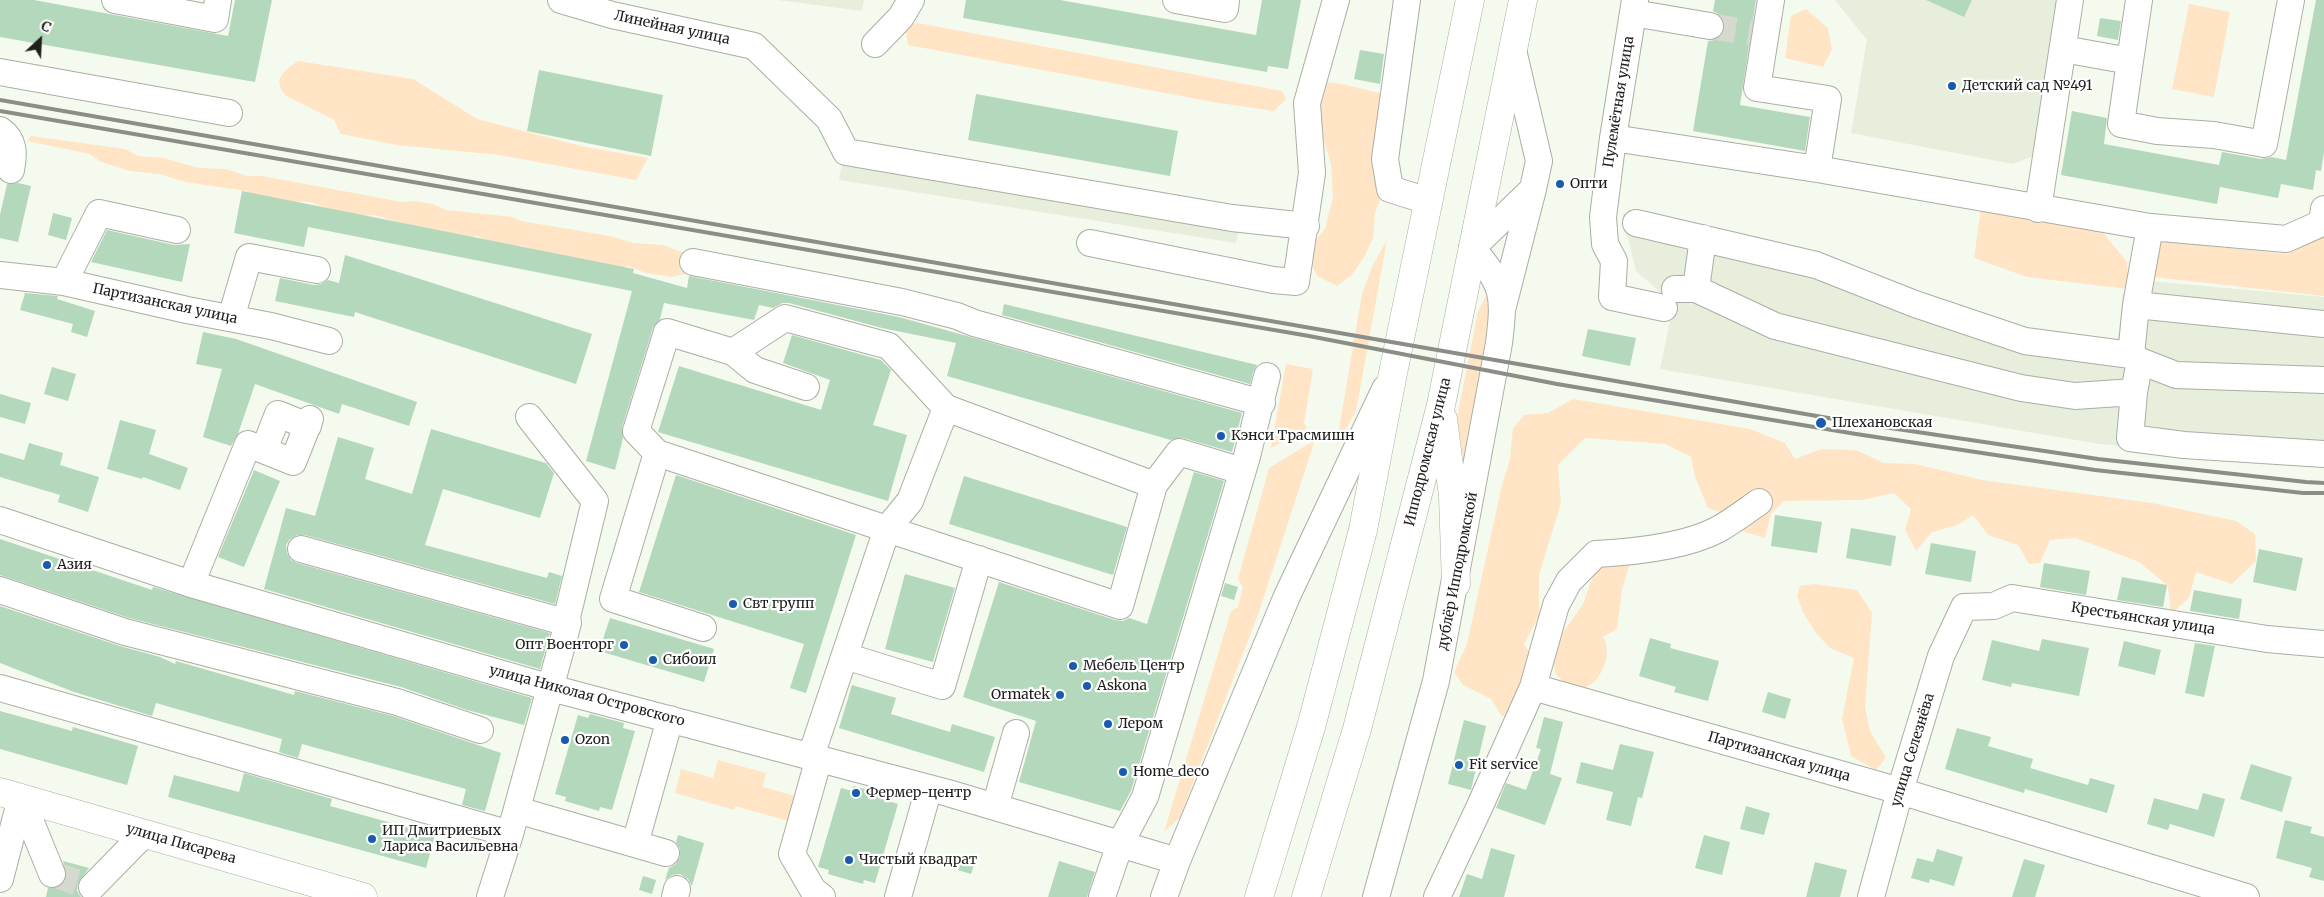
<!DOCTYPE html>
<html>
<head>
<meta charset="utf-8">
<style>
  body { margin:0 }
  #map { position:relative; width:2324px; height:897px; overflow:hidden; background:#f5faee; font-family:Merriweather,serif }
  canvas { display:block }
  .north { position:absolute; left:15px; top:15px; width:50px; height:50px; -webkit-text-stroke:4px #fff; paint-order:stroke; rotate:25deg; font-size:14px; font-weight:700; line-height:20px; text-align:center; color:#1e1f1c }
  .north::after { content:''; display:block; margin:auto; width:18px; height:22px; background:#1e1f1c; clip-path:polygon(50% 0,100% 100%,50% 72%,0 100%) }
</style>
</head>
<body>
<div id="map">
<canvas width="2324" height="897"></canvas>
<div class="north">С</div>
</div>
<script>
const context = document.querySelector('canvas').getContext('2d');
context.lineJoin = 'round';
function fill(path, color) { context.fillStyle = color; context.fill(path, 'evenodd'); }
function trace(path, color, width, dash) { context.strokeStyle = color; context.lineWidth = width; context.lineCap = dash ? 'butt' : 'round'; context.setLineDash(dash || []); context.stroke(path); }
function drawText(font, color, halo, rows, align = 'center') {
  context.font = font + ' Merriweather,serif'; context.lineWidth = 4.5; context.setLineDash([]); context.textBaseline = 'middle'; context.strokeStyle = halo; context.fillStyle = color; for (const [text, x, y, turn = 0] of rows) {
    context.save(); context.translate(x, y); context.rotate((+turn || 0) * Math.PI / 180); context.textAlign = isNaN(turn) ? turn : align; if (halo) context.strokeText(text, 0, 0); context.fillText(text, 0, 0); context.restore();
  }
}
fill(new Path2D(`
  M778,0H864L862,11Z
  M1835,0H2059L2033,156L2013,164L1851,133L1867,40Z
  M842,164L1239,227L1236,243L839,180Z
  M1622,213L1816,257L2023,330L2117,346L2123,294L2150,281L2324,297V453L2239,456L2099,444L1660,369L1675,297L1660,292L1636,271Z`), '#e7eedc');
fill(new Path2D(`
  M2189,4L2230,12L2214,97L2172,89Z
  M1806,9L1828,28L1832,49L1823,67L1785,58L1791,16Z
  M918,23L1282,91L1286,99L1274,111L1213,102L908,45L905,26Z
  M298,61L413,79L477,119L581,146L648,158L636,180L499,155L397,145L341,134L334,120L286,96C271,79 284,71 298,61Z
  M1326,82L1342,84L1388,95L1385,188L1375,213L1373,238L1364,257L1352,275L1337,286L1317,276L1305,252L1325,229L1333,197L1331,164L1319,125L1318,108Z
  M31,136L125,149L138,156L163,158L199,168L226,169L247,176H262L402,202L415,201L433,204L446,210L512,217L521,221L610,236L633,243L663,245L689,255L690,273L672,277L646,273L628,266L620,268L588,260L561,257L523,246L512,247L495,244L477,236L467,237L434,232L374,215L352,217L310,202L281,201L256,196L246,191L185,182L160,174L130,171L101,162L90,154L27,141Z
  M1981,208L2096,224L2127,262L2128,289L2027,277L1974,258Z
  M2324,233V296L2153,277L2159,241L2288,254Z
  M1387,240L1356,411L1336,447L1362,294L1372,267Z
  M1489,289L1490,319L1464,464L1457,417L1478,312Z
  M1286,364L1313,369L1304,423L1307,428L1271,448Z
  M1573,399L1750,429L1785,443L1795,459L1821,449L1856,450L1884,463L1915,464L1982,480L2152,503L2236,521L2255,534L2256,561L2232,584L2196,572L2189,598L2171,614L2168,586L2139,562L2076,538L2050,540L2040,563L2029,564L2018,545L1988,535L1973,515L1958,525L1932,532L1916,551L1905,530L1911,509L1894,493L1862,500L1784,501L1771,514L1765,538L1742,531L1731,515L1708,508L1695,477L1691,457L1665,444L1585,438L1558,465L1561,503L1539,575V616L1524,644L1535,661L1513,720L1501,715L1491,699L1463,685L1454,672L1467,644L1502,485L1510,459L1513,428L1524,415L1548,413Z
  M1315,440L1259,612L1180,817L1164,832L1231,611L1238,607L1243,587L1238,579L1269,468Z
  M1625,541L1629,566L1622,590L1617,629L1603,637C1611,650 1606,669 1595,681C1590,686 1580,689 1574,693L1555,673L1552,648L1583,604L1596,567Z
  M1814,584L1857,590L1872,613L1865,707L1870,731L1886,758L1876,770L1851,756L1842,719L1854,658L1830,648L1816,633L1803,612L1797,596L1800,586Z
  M718,760L766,773L763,787L795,796L788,821L735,806L734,810L675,793L681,769L713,778Z`), '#ffe5c5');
fill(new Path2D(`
  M0,0H34L228,36L235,0H272L255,82L0,37Z
  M966,0H1060L1256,35L1262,0H1301L1288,69L1268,66L1267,72L963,18Z
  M1715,0H1756L1740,105L1810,117L1805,151L1693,131L1708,41L1715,40L1721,36L1725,28L1724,20L1720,15L1713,11Z
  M1926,0H1972L1964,17Z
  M2316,0H2324V152L2321,171L2316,170L2313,190L2281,184L2278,198L2220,187L2217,204L2061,175L2072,111L2107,118L2104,144L2219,165L2222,152L2261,159L2271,157L2286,160Z
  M2100,18L2121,21L2118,40L2097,36Z
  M1360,50L1384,54L1380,84L1354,79Z
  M539,70L663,95L651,156L527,131Z
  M976,94L1178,131L1170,176L968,140Z
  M18,183L31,186L18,242L0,238V215L7,184Z
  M242,191L634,269L633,273L687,288L689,276L899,317L1242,413L1232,452L1183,438L1171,440L947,376L956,343L882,328L789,303H782L773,308L759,305L754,320L664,303L660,319L653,328L622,427L623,438L615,470L586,461L632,291L308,227L304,247L234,233Z
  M53,213L72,218L66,240L48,235Z
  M107,230L174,245L190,244L182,282L91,262Z
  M345,255L592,334L576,384L355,312L354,317L275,301L280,278L314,285L321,284L328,280L339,283Z
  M25,293L58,296L57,299L95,311L87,337L71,332L73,324L20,310Z
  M1004,304L1257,365L1253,372L1250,384L1002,315Z
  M1588,329L1636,338L1630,366L1582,356Z
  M203,332L236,339L417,402L409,426L342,404L339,414L255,384L238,434L231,446L203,437L222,369L196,364Z
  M792,335L881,360L891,370L873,425L907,435L888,501L658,432L679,366L821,410L830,380L783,363Z
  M52,367L76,374L68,401L44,394Z
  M0,394L31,403L25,424L0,417Z
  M120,420L156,430L149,454L188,468L180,490L143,477L142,479L107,469Z
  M431,429L546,463L554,473L540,518L443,489L425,545L547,578L549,572L562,576L555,604L305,535H297L290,539L286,545L287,553L291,560L297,563L550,633L540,669L264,589L286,508L315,516L338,437L374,448L365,479L412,494Z
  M29,443L63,453L60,465L99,477L88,512L58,502L60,495L0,477V453L24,460Z
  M254,470L280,481L244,567L218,557Z
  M1194,472L1224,481L1131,791L1120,811L1019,782L1036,721L963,697L999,582L1115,620L1123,621L1129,618L1147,624Z
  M676,475L856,535L806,693L790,688L804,644L639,592Z
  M964,476L1127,527L1113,575L949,524Z
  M1775,515L1822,522L1817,553L1771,546Z
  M1851,528L1896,536L1891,566L1846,558Z
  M0,539L152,590L153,587L532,698L524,725L467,710L401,687L129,618L0,575Z
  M1931,543L1976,551L1971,582L1925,574Z
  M2259,549L2303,558L2296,591L2253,582Z
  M2044,563L2090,571L2086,595L2040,587Z
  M905,574L955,588L933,662L885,649Z
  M2122,577L2167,585L2163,607L2117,600Z
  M1225,583L1238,587L1234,600L1221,596Z
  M2194,590L2242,599L2239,619L2190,611Z
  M0,606L120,646L160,657L175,664L176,661L294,695L295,691L393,716L501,753L485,811L462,805L466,789L302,744L298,758L279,752L282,739L156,703L152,716L74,692L0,663Z
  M610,618L714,649L704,682L599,651Z
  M1650,638L1671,644L1670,648L1719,661L1708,701L1674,692L1676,687L1639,676Z
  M2042,639L2089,648L2079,696L2012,683L2011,687L1982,680L1992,640L2039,651Z
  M2124,641L2161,650L2155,675L2118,666Z
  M2195,643L2215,646L2204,697L2185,693Z
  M852,685L896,698L891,714L950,732L952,724L995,737L984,772L839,728Z
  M1768,692L1791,699L1785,719L1762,712Z
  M0,711L72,731L73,727L138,746L127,785L0,749Z
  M590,714L624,723L623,728L635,731L612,810L600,807L599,811L565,801L566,797L555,794L578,715L588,718Z
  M1544,717L1563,722L1550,774L1562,778L1545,825L1496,808L1506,783L1526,790L1541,749L1536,748Z
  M1464,720L1486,726L1471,790L1448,784Z
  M1957,728L1991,737L1988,746L2033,759L2030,768L2088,785L2090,778L2115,785L2107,813L2025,789L2024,793L1945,769Z
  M1620,744L1654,752L1642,798L1638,797L1631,826L1606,820L1613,792L1576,783L1581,762L1613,770Z
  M2251,764L2292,777L2282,812L2240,799Z
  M244,773L332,799L330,806L435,835L426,868L168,797L174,775L239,792Z
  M853,786L888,795L886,800L898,804L875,883L864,880L863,884L828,874L829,870L818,867L841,788L852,791Z
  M2203,793L2225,799L2214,837L2170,824L2168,830L2147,824L2154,798L2198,810Z
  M1746,806L1770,813L1764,835L1740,829Z
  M2285,820L2312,827L2310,833L2324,837V881L2309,877L2312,868L2276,858Z
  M678,835L704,843L692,886L688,879L680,874L672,875L665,880L669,868L676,864L680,857V849L676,842Z
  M1704,835L1730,842L1722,875L1695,868Z
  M1491,848L1515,855L1504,897H1459L1467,874L1482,879Z
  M1937,849L1963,857L1954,886L1930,879L1929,883L1911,878L1917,858L1933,862Z
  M962,858L975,862L971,874L958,870Z
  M2024,859L2045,865L2035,897H2012Z
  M63,861L89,868L78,883L77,891L81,897H46L48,888H57L64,883L67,876Z
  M1059,861L1095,872L1087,897H1048Z
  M1815,862L1847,870L1840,897H1806Z
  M643,876L656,880L652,894L639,890Z`), '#b3d8bb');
trace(new Path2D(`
  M1710,26L1752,33
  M52,874L92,887`), '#d5d9ce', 26, [26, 13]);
const minor = new Path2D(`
  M115,0L215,19L218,0
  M561,0L612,15L754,46L829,119L846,152L1232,218L1306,226
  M1176,0L1225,9L1226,0
  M1407,0L1385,159L1390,189L1428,201
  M1635,0L1613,138L1603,217L1605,244L1614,261L1612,297L1664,308
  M1771,0L1757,88L1828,99L1817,169
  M1633,13L1710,26
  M875,44L901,17L911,0
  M2063,49L2130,61L2121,124L2157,131L2214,135L2264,144L2291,0
  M2130,61L2139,0
  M0,72L229,113
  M0,130C15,140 14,155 11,170
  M1613,138L1817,169L2150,227L2286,239L2322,223L2324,209
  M2038,209L2070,0
  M1636,223L1816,265L1915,304L2025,341L2131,355
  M2150,227L2136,305L2131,355L2140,361L2134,392L2130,438L2184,445L2324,454
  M1090,243L1273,280L1296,282L1312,173L1307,103L1336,0
  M693,262L902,302L957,316L974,323L1262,403
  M0,275L64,282L187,310L271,326L329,341
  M64,282L99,213L177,230
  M1675,289H1696L1775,326L2021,388L2075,396L2134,392
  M1696,289L1703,238
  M2136,305L2324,324
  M1503,306L1533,189
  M231,318L249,257L317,270
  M733,352L755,370L806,387
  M2140,361L2176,375L2324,380
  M264,450L278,414L308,426
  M657,453L636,431L667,332L733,352L785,318L889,346L946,408L1154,485L1120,606L887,529L811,756
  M1154,485L1179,452L1242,471
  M0,520L191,584L551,688L948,793L1177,861
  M301,549L568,623
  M191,584L248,444L293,462L310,419
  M0,590L125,632L397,702L480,730
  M703,628L613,599L657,453L887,529L910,501L946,408
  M845,656L942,686L979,559
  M1533,687L1900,791L2246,897
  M0,688L510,834
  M819,758L792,854L813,890L822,897
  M21,798L52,874
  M995,807L1016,733
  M517,810L666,853
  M635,844L670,719
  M0,879L21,798
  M92,887L144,834
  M490,897L510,834L568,623L567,617L595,501L529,417
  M675,897L677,889
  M898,897L929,788
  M1102,897L1120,844L1145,797L1246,460L1267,376
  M1164,897L1177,861L1287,596L1385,389
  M1376,897L1436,681L1499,343C1505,294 1504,286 1472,248L1533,189L1539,161L1513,50
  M1437,897L1479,808L1533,687L1556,605L1569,581L1596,554C1633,552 1684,547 1717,530C1732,522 1746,511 1759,502
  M1871,897L1900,791L1941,656L1964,607L1994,606L2012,598L2267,639L2324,644`);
const major = new Path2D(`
  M0,792L363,897`);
const highway = new Path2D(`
  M1443,419L1453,496L1456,584
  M1259,897L1311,727L1363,530L1393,373L1470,0
  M1306,897L1357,729L1441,405L1523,0`);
trace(minor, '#aaaea4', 28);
trace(major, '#aaaea4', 29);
trace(highway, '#aaaea4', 29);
trace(minor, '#fff', 26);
trace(major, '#fff', 28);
trace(highway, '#fff', 28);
trace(new Path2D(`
  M0,100L1857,423L2098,459L2306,482L2324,483
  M0,111L1309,336L1557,384L1856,434L2095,470L2303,493H2324`), '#8b8e87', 4);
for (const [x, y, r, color] of [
  [1952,86,5,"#185aab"],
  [1560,184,5,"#185aab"],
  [1821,423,6,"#185aab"],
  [1221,436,5,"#185aab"],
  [47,565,5,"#185aab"],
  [733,604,5,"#185aab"],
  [624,645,5,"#185aab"],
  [653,660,5,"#185aab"],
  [1073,666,5,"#185aab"],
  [1087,686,5,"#185aab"],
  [1060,695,5,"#185aab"],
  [1108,724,5,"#185aab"],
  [565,740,5,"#185aab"],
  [1459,765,5,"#185aab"],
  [1123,772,5,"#185aab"],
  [856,793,5,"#185aab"],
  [372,839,5,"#185aab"],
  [849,860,5,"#185aab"]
]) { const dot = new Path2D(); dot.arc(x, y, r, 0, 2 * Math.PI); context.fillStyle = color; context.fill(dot); trace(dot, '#fff', 2); }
drawText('14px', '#1e1f1c', '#fff', [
  ["Линейная улица",672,28,12],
  ["Пулемётная улица",1619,102,-81],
  ["Партизанская улица",165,304,12],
  ["Ипподромская улица",1428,452,-76],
  ["дублёр Ипподромской",1458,571,-79],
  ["Крестьянская улица",2143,619,9],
  ["улица Николая Островского",587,696,15],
  ["улица Селезнёва",1913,750,-73],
  ["Партизанская улица",1779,757,16],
  ["улица Писарева",181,844,16]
]);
drawText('14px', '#1e1f1c', '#fff', [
  ["Детский сад №491",1962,86],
  ["Опти",1570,184],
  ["Плехановская",1832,423],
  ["Кэнси Трасмишн",1231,436],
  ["Азия",57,565],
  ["Свт групп",743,604],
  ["Опт Военторг",614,645,"right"],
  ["Сибоил",663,660],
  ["Мебель Центр",1083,666],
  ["Askona",1097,686],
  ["Ormatek",1050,695,"right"],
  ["Лером",1118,724],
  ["Ozon",575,740],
  ["Fit service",1469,765],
  ["Home_deco",1133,772],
  ["Фермер-центр",866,793],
  ["ИП Дмитриевых",382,831],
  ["Лариса Васильевна",382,847],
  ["Чистый квадрат",859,860]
], 'left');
</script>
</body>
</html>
